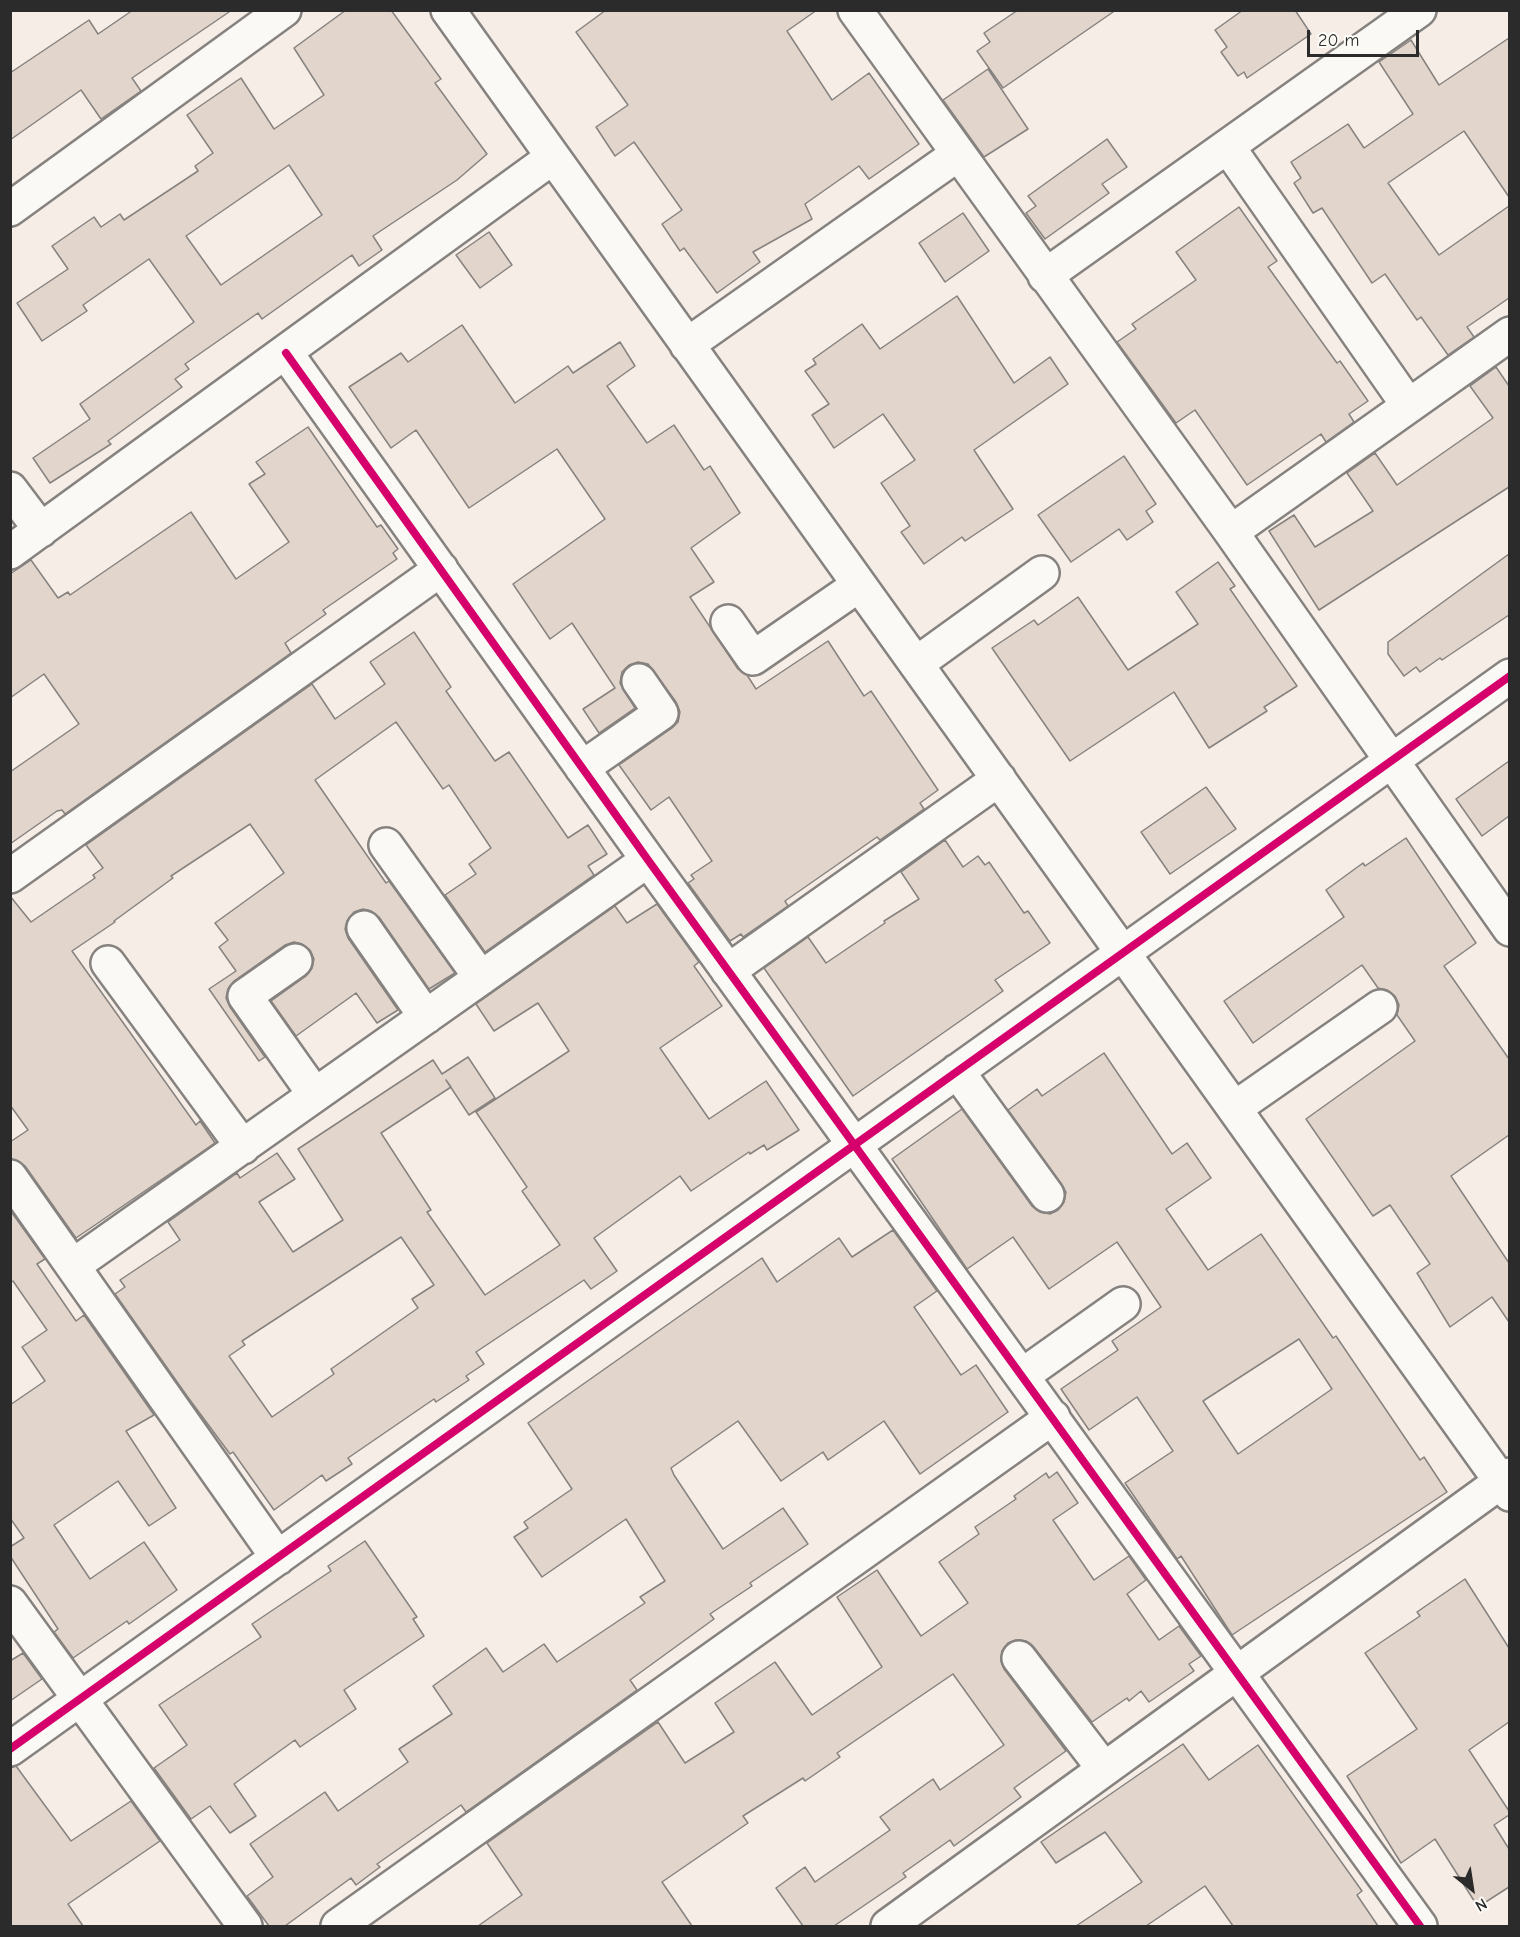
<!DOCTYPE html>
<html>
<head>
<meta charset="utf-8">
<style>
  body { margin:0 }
  #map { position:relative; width:1520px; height:1937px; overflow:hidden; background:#f6ede6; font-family:"Comic Neue",sans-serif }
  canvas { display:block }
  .frame { position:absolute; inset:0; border:12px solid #2b2b2b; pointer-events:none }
  .north { position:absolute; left:1442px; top:1859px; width:60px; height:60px; -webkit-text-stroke:4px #fdfcf7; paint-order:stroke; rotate:150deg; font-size:16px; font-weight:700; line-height:24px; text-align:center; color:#2b2b2b }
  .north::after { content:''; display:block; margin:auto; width:21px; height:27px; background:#2b2b2b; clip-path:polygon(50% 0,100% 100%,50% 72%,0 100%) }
  .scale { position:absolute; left:1307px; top:30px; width:112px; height:27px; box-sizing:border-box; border:3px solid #2b2b2b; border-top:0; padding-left:8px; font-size:18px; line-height:21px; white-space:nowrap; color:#2b2b2b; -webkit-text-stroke:4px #fdfcf7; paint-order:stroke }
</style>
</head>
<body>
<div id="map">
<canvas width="1520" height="1937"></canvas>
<div class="frame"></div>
<div class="north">N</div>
<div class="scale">20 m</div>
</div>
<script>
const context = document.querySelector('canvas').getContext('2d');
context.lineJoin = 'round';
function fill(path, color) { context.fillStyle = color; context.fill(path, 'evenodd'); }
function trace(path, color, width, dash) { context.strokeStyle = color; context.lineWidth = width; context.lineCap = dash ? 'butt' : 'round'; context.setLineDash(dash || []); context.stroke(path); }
const building = new Path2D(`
  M133,10H232L132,78L141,91L101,119L81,90L10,140V73L89,20L98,34Z
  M346,10H391L441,79L435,83L487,154L457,180L373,236L382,250L359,266L352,255L262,319L258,313L185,364L189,369L175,379L182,387L108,441L111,444L50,483L33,458L90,419L80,404L194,322L149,259L83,305L87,311L42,341L17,303L68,269L52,246L94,217L101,227L120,214L124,220L198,171L195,166L213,153L187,115L241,78L274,129L324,95L294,48ZM289,165L322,215L221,285L186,236Z
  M606,10H817L787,31L832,100L869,73L919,144L869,179L859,166L805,204L812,219L753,252L760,262L717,293L684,248L680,251L662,224L682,210L634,142L615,156L596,127L628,105L576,32Z
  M1018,10H1116L1003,88L977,51L990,42L984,33Z
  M1243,10H1295L1311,34L1247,78L1244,72L1238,76L1221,52L1227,47L1215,30Z
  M1509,38V197L1464,131L1388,183L1439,255L1509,206V298L1467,327L1474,337L1448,355L1421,317L1417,320L1385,274L1372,283L1322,208L1313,213L1294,183L1301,178L1291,162L1348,124L1364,148L1413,114L1379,62L1411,40L1439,85Z
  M988,69L1028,129L984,157L943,100Z
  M1107,139L1127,167L1102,184L1109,193L1045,239L1026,213L1036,206L1028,196Z
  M1239,207L1277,261L1268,267L1337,363L1340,361L1368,401L1349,414L1354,422L1326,442L1321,434L1247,485L1195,410L1176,423L1117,342L1136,329L1132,324L1196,280L1176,252Z
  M963,213L989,251L945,282L919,243Z
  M489,232L512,265L480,288L456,255Z
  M957,296L1014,383L1050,357L1068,384L974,450L1013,509L965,541L962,537L924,564L901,532L910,526L881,483L915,460L883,414L834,448L812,415L829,404L805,371L816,364L813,359L862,324L880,349Z
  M462,325L515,403L568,366L573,373L620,342L635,366L607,386L647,443L674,425L704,470L710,466L740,513L691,548L714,582L690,597L738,669L747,675L756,689L828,641L864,696L871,691L938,790L920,803L924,809L880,840L877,837L785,901L788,906L743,937L741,934L730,941L688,883L694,879L691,875L712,861L669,797L651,810L619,765L672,728L678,722L680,712L676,702L648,664L638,662L629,665L622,672L620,683L635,708L599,733L583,709L615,688L572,623L550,639L513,584L605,519L557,449L469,508L416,430L391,448L349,387L401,353L408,362Z
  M1496,367L1509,386V487L1319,610L1269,531L1294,515L1315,547L1373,511L1347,473L1375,453L1397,485L1493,418L1470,386Z
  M308,427L377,527L381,525L398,549L393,553L397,559L323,610L326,614L285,643L291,653L65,814L62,810L57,811L10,844V772L79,724L44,674L10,698V574L31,560L58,598L68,592L70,595L191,512L236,579L289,542L249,484L265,474L256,462Z
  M1124,456L1156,504L1146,511L1153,522L1127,540L1119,529L1071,562L1038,515Z
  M1509,554V615L1442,660L1440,658L1420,672L1416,667L1404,676L1388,654V642Z
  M1218,562L1235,586L1230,589L1297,686L1264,707L1267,711L1209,748L1174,692L1070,761L992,648L1034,620L1038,625L1078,597L1128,670L1198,624L1176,592Z
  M414,632L451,687L446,691L495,761L509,752L568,838L588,825L607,854L588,866L594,875L485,952L445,895L476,874L469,864L491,848L449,785L443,789L396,722L315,780L386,883L389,881L455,973L429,989L379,917L371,911L363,909L354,912L347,921L345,929L348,938L398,1010L377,1023L356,993L296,1036L271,1001L306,976L312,968L314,959L310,950L302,944L294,942L285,945L234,981L228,989L226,998L230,1007L265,1057L259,1061L209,989L236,971L219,947L228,940L215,923L284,873L250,824L171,876L173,878L114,921L115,922L72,951L196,1125L200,1121L215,1143L76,1238L25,1166L10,1159V1142L28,1130L10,1105V896L31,922L95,878L93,875L103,868L86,845L312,684L335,719L385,684L370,662Z
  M1509,761V816L1482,836L1456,799Z
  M1206,787L1236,829L1170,874L1141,832Z
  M1406,838L1476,943L1444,966L1509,1059V1135L1451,1176L1509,1263V1322L1492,1297L1450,1327L1417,1273L1430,1264L1390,1205L1373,1216L1306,1119L1415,1041L1397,1015L1399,1005L1395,996L1387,990L1378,988L1362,965L1253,1043L1224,1001L1344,917L1326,890L1363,863L1365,866Z
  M945,840L963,867L978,856L985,865L989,862L1024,913L1028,911L1050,943L995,980L1003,991L853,1096L764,968L808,937L826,963L885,923L884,921L919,899L901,872Z
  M657,904L699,962L694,966L722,1006L660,1048L709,1119L766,1081L799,1130L767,1150L764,1145L750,1154L749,1152L691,1191L680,1176L594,1238L617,1271L591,1289L584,1280L476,1352L484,1364L466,1376L469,1380L436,1402L434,1399L348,1458L352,1464L326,1481L322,1475L274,1510L233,1452L230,1454L187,1396L115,1294L125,1287L120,1280L180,1240L168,1222L237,1173L240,1178L277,1153L295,1179L259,1202L293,1252L343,1220L298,1149L433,1060L442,1074L468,1057L495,1098L469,1115L446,1080L451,1087L381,1133L431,1210L427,1212L485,1295L560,1245L522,1191L527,1187L476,1112L569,1051L538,1003L494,1031L476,1004L615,906L627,923ZM401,1237L434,1285L412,1299L418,1308L331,1369L334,1374L272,1417L229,1356L245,1345L242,1341Z
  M1104,1053L1172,1154L1187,1143L1211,1178L1166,1209L1208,1270L1261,1234L1333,1338L1336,1336L1420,1460L1424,1457L1447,1492L1232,1635L1181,1556L1177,1559L1125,1483L1173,1451L1137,1397L1089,1430L1061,1389L1118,1350L1112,1341L1161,1307L1117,1242L1049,1289L1013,1237L967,1269L892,1159L962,1109L1032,1206L1040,1212L1050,1214L1058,1210L1064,1202L1066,1192L1062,1185L1008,1110L1037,1089L1042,1096ZM1299,1339L1332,1389L1238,1454L1203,1401Z
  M10,1210L45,1259L37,1264L76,1321L84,1315L154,1415L126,1431L176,1508L149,1526L118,1481L54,1525L90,1579L144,1542L177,1590L129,1624L127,1621L73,1658L54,1632L58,1629L10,1556V1547L24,1538L10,1518V1405L45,1381L22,1347L47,1330L13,1281L10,1283Z
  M893,1230L937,1291L914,1307L961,1375L976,1365L1008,1412L920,1474L884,1421L828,1460L823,1452L781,1481L738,1421L671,1468L674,1475L723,1549L783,1508L808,1544L750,1583L752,1586L710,1614L714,1619L630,1680L637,1690L466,1812L461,1805L377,1864L380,1867L356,1885L351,1878L285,1926H269L247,1896L273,1877L250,1844L325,1792L338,1811L408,1762L399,1749L452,1714L433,1686L486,1648L503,1672L544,1644L557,1662L645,1603L640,1597L665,1581L626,1519L542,1577L514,1537L528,1528L524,1522L572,1489L528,1423L762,1258L777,1282L839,1238L852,1257Z
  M1057,1472L1078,1503L1053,1520L1094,1580L1129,1556L1146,1580L1127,1594L1159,1640L1179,1626L1201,1656L1189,1664L1194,1671L1149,1702L1141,1691L1129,1701L1127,1698L1092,1722L1033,1646L1026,1641L1016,1640L1008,1643L1002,1651L1001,1661L1004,1669L1066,1751L1014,1788L1021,1797L954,1846L950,1840L903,1873L906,1877L834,1926H803L776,1888L805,1867L815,1882L890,1830L880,1817L933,1779L940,1790L1004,1745L953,1674L837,1753L840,1757L805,1781L803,1778L743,1816L748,1823L662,1882L692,1926H478L522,1895L487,1843L658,1722L685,1763L734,1732L715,1703L775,1662L812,1715L882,1667L837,1597L877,1570L921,1636L968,1603L939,1562L979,1534L975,1527L1016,1499L1014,1496L1046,1473L1049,1478Z
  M365,1541L417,1617L413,1619L424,1636L344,1690L356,1709L300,1747L295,1740L234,1784L256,1816L230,1833L210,1806L191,1819L154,1768L187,1745L159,1705L261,1637L252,1624L331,1571L328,1566Z
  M1465,1579L1509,1648V1722L1469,1750L1509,1811V1815L1494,1825L1509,1849V1887L1478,1907L1435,1839L1401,1863L1347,1776L1417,1729L1365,1653L1420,1616L1417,1612Z
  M23,1653L42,1679L10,1701V1661Z
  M1183,1744L1209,1780L1258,1745L1362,1891L1357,1895L1378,1926H1233L1205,1886L1146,1926H1076L1142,1882L1105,1832L1056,1863L1041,1842Z
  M16,1766L71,1841L131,1801L160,1841L68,1904L83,1926H10V1768Z`);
fill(building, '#e2d5cc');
trace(building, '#86827f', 1.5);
const minor = new Path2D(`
  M448,10L1510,1494
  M855,10L1231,532L1510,929
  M1228,147L1408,405
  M10,209L284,10
  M1045,276L1419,10
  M687,345L958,154
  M286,353L648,860L1420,1926
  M10,489L41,530
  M1231,532L1510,334
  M10,552L553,157
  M728,622L753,658L859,585
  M916,664L1042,573
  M582,768L661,713L639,681
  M386,845L481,978
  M10,876L441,569
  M364,928L426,1017
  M295,961L245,996L315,1095
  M108,963L243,1147
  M728,971L999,779
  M957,1071L1047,1195
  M1235,1108L1380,1007
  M10,1177L278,1558
  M74,1265L648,860
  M1023,1375L1123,1304
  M10,1603L245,1926
  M1019,1658L1104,1769
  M10,1749L1510,676
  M338,1926L1053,1417
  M888,1926L1510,1475`);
trace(minor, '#86827f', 38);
trace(minor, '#faf9f6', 33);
trace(new Path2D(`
  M286,353L648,860L1420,1926
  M10,1749L1510,676`), '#d6006c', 8);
</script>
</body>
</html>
